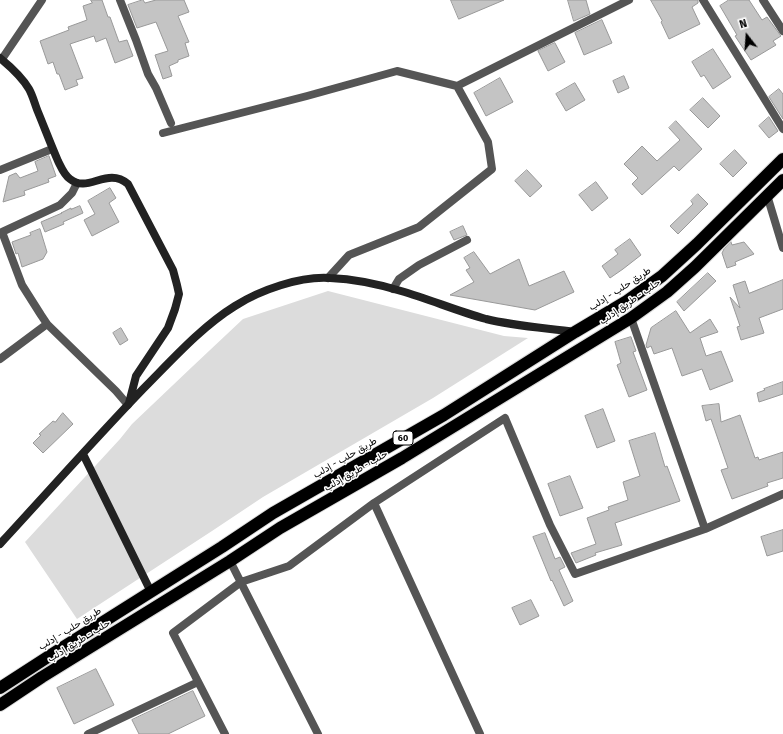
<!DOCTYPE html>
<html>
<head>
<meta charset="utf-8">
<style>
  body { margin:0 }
  #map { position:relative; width:783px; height:734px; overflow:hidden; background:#fff; font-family:"Fira Sans",sans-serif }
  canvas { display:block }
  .north { position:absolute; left:727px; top:16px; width:40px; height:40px; -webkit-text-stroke:3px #fff; paint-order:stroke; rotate:343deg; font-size:11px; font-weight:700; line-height:16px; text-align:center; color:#000 }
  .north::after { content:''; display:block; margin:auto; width:14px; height:18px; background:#000; clip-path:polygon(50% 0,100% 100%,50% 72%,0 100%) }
</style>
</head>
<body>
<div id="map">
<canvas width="783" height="734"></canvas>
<div class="north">N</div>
</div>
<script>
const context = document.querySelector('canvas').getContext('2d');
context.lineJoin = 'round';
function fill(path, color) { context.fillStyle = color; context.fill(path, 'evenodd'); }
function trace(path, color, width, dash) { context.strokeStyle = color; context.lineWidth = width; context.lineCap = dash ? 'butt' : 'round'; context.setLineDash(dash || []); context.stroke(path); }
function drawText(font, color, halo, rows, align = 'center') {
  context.font = font + ' "Fira Sans",Vazirmatn,sans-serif'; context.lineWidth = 3; context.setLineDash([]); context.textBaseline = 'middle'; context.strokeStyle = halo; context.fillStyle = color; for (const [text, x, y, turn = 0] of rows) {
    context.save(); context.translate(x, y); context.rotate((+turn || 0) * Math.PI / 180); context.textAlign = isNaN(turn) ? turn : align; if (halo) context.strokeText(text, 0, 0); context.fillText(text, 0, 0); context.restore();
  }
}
fill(new Path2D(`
  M328,291L504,336L528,338L433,398L263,497L212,531L77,619L25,542L120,439L132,424L193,366L243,319Z`), '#dcdcdc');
const building = new Path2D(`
  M91,0H102L108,17H110L119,42L127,40L133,56L115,63L106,38L96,42L94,36L70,44L83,78L76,80L78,85L65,90L59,74H57L53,62L48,64L40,41L69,30L68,27L87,20L83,6L92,3Z
  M143,0L145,3L156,0H184L189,12L178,16L189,42L185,43L189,56L178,60V62L169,66L172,76L163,79L155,55L168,51L156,22L137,28L128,5Z
  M451,0H504L459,19Z
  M568,0H586L590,14L574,21Z
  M651,0H698V3L692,7L700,24L669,39L661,22L662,21Z
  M729,0H749L762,20L767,17L781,36L773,41L776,45L751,60L735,36L737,35L720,6Z
  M602,20L612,43L584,55L575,33Z
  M555,43L565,62L548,71L538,51Z
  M713,49L731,77L713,89L704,75L701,77L692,62Z
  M624,76L629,88L618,93L613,81Z
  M500,78L513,102L486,116L474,93Z
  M575,83L585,100L566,111L556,94Z
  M779,89L783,94V119L769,97Z
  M703,98L720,116L708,128L690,110Z
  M769,117L778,131L769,138L759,126Z
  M676,121L702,149L679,171L674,166L642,195L632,184L638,178L624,164L642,146L657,161L680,140L669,128Z
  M735,150L747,163L733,177L720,164Z
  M49,156L56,176L48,179L49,182L24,191L25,195L3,202L9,176L16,173L20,178L38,171L35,162Z
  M527,170L542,186L530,197L515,181Z
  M596,182L608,198L592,211L579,195Z
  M110,188L116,198L109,203L119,222L92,236L84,220L95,214L88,201Z
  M698,194L708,204L678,234L670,226L693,204L691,201Z
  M80,206L83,213L63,222L64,224L45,232L41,222L62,213H61L71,208V209Z
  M463,226L467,235L454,240L450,232Z
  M40,229L47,252L43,259L22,267L18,253L16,254L12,242L31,235L30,233Z
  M630,239L641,255L623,269L610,278L602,266L618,254L615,250Z
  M731,242L732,245L744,242L754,254L735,262L736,265L727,268L722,253L724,249Z
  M474,252L490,274L519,259L529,286L564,271L574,292L535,310L450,295L474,282L466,270L470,268L464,258Z
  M708,273L716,281L684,311L677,302Z
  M783,280V309L759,318L764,333L741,340L737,327L740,326L730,297L740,308L733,285L745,281L749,293Z
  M676,311L690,333L710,319L718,332L700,338L706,356L721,351L733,381L710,390L702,369L682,376L672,348L654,354L651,346L647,348L646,345L651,328Z
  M121,328L128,340L120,345L113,333Z
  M631,337L636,351L633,352L647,390L629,397L617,365L621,363L615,342Z
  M783,382V394L759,402L757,393L765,390L764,389Z
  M719,404L721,422L740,415L755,458L758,457L759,460L783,452V478L767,483L768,486L732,499L721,470L728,468L711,419L706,421L702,406Z
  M603,409L615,441L597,448L585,416Z
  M63,413L73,424L43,453L33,443L41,435L39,434L53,421L55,422Z
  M655,433L665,467L667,466L680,501L615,523L622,545L595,553L596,555L576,563L571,553L596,544L587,518L609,510L608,507L628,500L623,482L640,476L629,441Z
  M570,476L583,508L560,516L548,484Z
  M783,530V551L767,556L761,537Z
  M545,533L555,559L560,557L565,567L559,570L573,601L564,606L552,580L551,581L533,537Z
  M531,600L539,616L520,625L512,608Z
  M96,669L114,705L74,724L57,688Z
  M193,691L205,716L168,734H139L132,720Z`);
fill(building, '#c4c4c4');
trace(building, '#999', 1);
const highway = new Path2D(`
  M0,688L57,651L222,547L273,513L444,415L575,332L627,301L662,276L697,244L783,159
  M0,705L42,677L230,561L280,528L402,458L631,318L667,292L695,267L783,180`);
trace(highway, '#dbdbdb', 14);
trace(new Path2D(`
  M120,0L136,40L148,74L156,88L171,123
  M703,0L783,129
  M763,0L783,31
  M2,59L42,0
  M457,86L629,0
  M163,133L307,96L397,71L457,86L488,142L492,169L419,227L349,255L328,278
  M0,170L52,149
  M767,195L783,248
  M2,232L22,285L41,315L47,324L116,391L128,405
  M0,233L60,205L72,193L77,183
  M393,289L399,279L419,265L467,240
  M631,318L705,529L783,494
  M0,359L47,324
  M374,503L480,734
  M230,561L318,734
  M88,734L198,682
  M225,734L173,633L241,582L289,566L374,503L505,418L550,525L575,574L705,529`), '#555', 8);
trace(new Path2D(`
  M0,58C11,67 22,77 29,89C33,96 35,105 38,112C45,129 51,145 58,161C61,167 64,175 70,179C88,194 107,166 128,184L173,270L177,285L179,294L175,309L168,328L136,376L129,403
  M83,454L151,592
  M0,544C47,493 94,440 143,389C171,361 201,327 235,306C260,290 300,276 330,278C354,279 378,284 401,291C429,299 457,311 486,319C514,326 546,328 575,332`), '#222', 8);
trace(highway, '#000', 12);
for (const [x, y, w] of [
  [403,438,20]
]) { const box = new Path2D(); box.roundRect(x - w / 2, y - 7, w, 14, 3); context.fillStyle = '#fff'; context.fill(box); trace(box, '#000', 1); }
drawText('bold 9px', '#000', null, [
  ["60",403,438]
]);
drawText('10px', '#000', '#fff', [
  ["طريق حلب - إدلب",620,289,-33],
  ["حلب - طريق إدلب",630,302,-35],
  ["طريق حلب - إدلب",345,458,-30],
  ["حلب - طريق إدلب",356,471,-30],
  ["طريق حلب - إدلب",70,629,-32],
  ["حلب - طريق إدلب",79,641,-32]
]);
</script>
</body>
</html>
